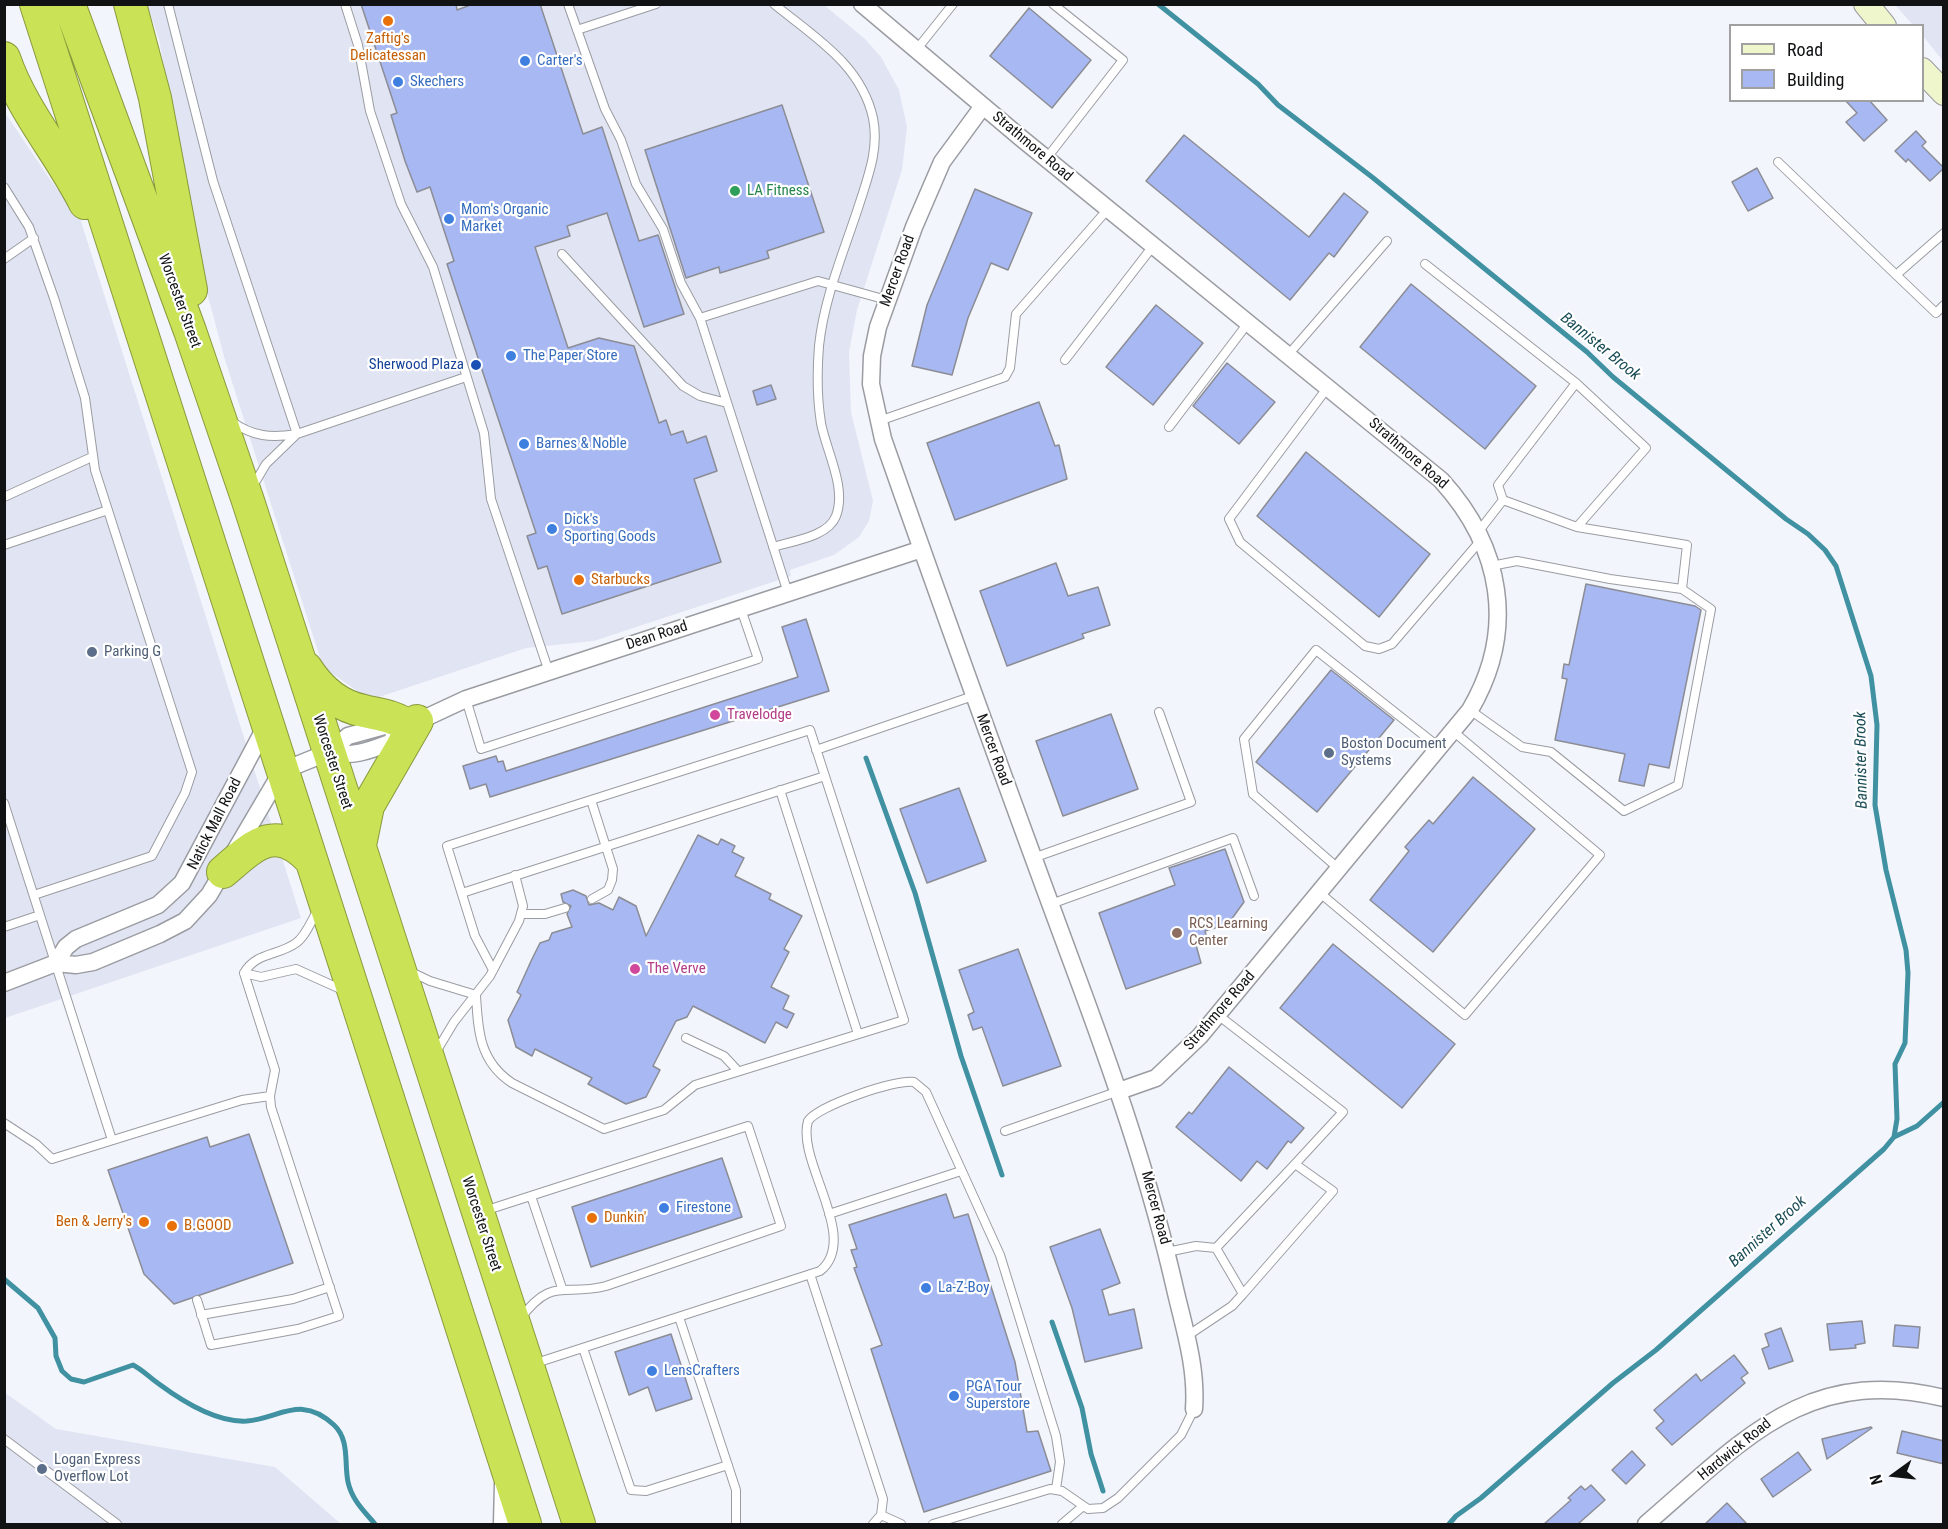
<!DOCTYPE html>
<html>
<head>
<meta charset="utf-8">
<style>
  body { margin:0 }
  #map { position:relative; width:1948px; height:1529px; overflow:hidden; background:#f3f5fc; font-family:"Roboto Condensed",sans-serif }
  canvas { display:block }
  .frame { position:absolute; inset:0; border:6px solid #111214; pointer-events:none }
  .legend { position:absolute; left:1729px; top:24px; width:195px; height:78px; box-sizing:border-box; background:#fff; border:2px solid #a0a0a1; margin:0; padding:8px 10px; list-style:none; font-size:18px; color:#111214 }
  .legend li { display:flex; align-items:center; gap:12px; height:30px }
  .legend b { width:30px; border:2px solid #a0a0a1 }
  .north { position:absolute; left:1864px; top:1445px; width:60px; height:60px; -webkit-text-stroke:4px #fff; paint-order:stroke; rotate:255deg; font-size:16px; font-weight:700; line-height:24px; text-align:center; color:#111214 }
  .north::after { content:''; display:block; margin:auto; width:21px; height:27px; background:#111214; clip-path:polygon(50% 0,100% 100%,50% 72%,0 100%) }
</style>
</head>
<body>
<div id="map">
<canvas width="1948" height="1529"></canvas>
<div class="frame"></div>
<ul class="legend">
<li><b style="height:8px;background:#eff6cc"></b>Road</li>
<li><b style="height:16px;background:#a7b8f3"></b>Building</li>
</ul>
<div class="north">N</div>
</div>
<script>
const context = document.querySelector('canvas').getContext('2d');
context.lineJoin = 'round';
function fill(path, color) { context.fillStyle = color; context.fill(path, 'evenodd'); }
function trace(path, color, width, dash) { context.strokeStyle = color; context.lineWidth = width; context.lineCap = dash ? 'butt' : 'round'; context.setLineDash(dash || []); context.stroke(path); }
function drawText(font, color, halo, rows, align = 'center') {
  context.font = font + ' "Roboto Condensed",sans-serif'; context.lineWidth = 4.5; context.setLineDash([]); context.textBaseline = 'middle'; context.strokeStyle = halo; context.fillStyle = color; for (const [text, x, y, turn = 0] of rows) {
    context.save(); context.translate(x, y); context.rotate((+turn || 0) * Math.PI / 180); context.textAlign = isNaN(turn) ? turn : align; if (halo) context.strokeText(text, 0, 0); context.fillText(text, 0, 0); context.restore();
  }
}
fill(new Path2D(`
  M147,5H824L865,39L881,57L899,90L907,127L902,170L857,310L849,352L851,412L873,501L869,521L859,537L834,555L790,570L791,576L594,641L526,648L370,700L323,667L225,360L197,255L159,39Z
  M1895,5H1943V61L1923,36L1922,26L1913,25Z
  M4,111L49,178L80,218L301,918L5,1018Z
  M4,1392L56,1429L275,1467L341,1524H5Z`), '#e1e5f3');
trace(new Path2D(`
  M1158,4L1258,84L1278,105L1372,177L1587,352L1613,377L1786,519L1808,534L1825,550L1836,566L1871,676L1877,725L1875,805L1886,870L1906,950L1908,973L1905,1043L1895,1064L1897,1119L1894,1137L1884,1149L1656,1350L1613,1383L1481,1498L1456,1516L1449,1524
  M866,758L915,893L961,1056L1002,1175
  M1894,1137L1917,1126L1944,1102
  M4,1279L38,1308L55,1338L56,1356L62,1371L71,1379L84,1382L133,1365C143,1370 150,1378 159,1384C182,1401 217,1423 247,1421C280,1418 301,1394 334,1425C350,1440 344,1463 348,1482C352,1500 364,1511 375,1524
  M1052,1322L1082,1408L1091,1454L1103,1491`), '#4091a1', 5);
const building = new Path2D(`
  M361,4H456L457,10L473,4H540L583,134L602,127L639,241L658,235L684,314L644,327L607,213L567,226L570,236L535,247L568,348L599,338L634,346L659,423L666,420L671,435L683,431L687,443L706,436L717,471L694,479L721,562L562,614L547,566L538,569L527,536L536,533L447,264L454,261L430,187L417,192L405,161L391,115L397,113Z
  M1029,8L1091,60L1052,108L990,56Z
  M1845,100H1869L1887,120L1864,141L1846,122L1857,113Z
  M782,105L824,232L767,251L769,258L720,273L719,267L686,278L645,150Z
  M1916,131L1926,142L1922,146L1944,168L1930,181L1908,159L1906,162L1895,151Z
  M1184,135L1309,237L1344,193L1368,212L1334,257L1329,253L1290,300L1146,181Z
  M1757,168L1773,198L1748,211L1732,182Z
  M975,189L1032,213L1008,270L991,263L968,318L952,375L912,366L927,305Z
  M1411,284L1536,386L1485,449L1360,347Z
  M1156,305L1203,343L1153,405L1106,367Z
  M1227,363L1275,402L1239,444L1193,406Z
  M771,385L776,399L757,405L753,391Z
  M1039,402L1055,446L1059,445L1067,479L955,520L927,443Z
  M1306,452L1430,554L1379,617L1257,516Z
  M1056,563L1068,596L1098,587L1110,625L1082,634L1084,638L1007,666L980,591Z
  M1586,584L1695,606L1701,610L1669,768L1649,764L1644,786L1619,781L1625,754L1555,740L1567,679L1562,678L1564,664L1569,665Z
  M806,619L829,691L490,797L486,784L470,789L463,766L496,756L498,762L503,761L506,771L798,677L782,627Z
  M1331,670L1394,720L1317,812L1256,762Z
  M1111,714L1138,789L1063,816L1036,741Z
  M1473,777L1535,829L1433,952L1370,900L1409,851L1405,847L1429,820L1433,824Z
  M959,788L986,861L927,883L900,809Z
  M698,835L718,845L721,839L735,846L732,852L744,858L735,876L771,894L769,899L802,916L784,949L789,952L771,987L789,996L783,1009L794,1014L787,1028L776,1022L765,1043L693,1006L687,1017L676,1021L653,1066L660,1070L646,1097L626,1104L588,1084L592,1078L535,1049L532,1056L516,1047L508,1020L521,995L517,992L532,959L540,943L549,940L552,933L572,927L567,914L571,906L563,902L561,894L573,890L586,896L589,905L599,903L613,910L619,897L636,906L646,936Z
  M1225,849L1244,902L1228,924L1205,931L1208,942L1196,945L1201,963L1126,989L1099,913L1175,885L1169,868Z
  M1333,944L1455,1044L1402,1108L1280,1008Z
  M1018,949L1061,1066L1003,1086L982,1027L973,1030L968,1015L974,1012L959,970Z
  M1229,1067L1304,1128L1291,1143L1288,1141L1267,1169L1257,1161L1241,1181L1176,1127L1189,1112L1192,1114Z
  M249,1134L293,1263L174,1304L144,1274L108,1170L207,1137L210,1147Z
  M722,1158L742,1217L591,1267L572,1207Z
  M946,1194L954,1218L968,1214L1015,1362L1027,1432L1038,1431L1051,1471L924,1512L871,1349L882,1345L854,1268L857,1267L851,1250L857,1249L849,1225Z
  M1100,1229L1120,1283L1102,1290L1109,1315L1134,1309L1142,1348L1085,1362L1072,1308L1050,1247Z
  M1862,1321L1865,1343L1855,1345L1856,1348L1830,1350L1827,1324Z
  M1895,1325L1920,1327L1918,1348L1893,1346Z
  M1781,1328L1793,1361L1769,1369L1762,1349L1769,1346L1765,1334Z
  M671,1334L692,1399L656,1411L648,1387L629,1395L615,1352Z
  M1734,1355L1748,1373L1741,1378L1745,1383L1672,1445L1656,1428L1664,1421L1654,1410L1696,1374L1701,1381Z
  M1871,1427L1872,1428L1827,1459L1822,1439Z
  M1902,1431L1944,1441V1464L1897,1453Z
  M1632,1451L1645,1465L1626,1484L1612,1470Z
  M1798,1452L1811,1470L1773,1497L1761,1479Z
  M1591,1485L1605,1500L1578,1524H1544L1571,1500L1568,1498L1581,1486L1585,1490Z
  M1727,1503L1747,1524H1705Z`);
fill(building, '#a7b8f3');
trace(building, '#8c8d94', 1.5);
const lane = new Path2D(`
  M168,4L213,181L297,434
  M345,4L358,45L370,111L401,204L433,267L484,433L491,499L549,672
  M568,4L605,109L621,140L636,184L663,229L681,283L700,318L788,593
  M577,30L656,4
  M917,49L953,4
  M1046,159L1123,60L1053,4
  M1778,162L1936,313L1944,305
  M4,187L29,227L54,298L85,398L95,470L192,772L185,793L152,856L34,895
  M562,254L683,386L700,396L727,403
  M4,259L34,238
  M1425,264L1576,383
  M1896,275L1944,233
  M700,318L818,281L887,300
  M1288,355L1387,241
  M1065,360L1153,246
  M1328,387L1229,519L1240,542L1365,646L1379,649L1392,644L1481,540
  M231,421C253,437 271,438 297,434L466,377
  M879,421L1005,377L1010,368L1016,314L1108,209
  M1169,427L1248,323
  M253,486L266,464L297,434
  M4,497L92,457
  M1479,531L1503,500L1498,485L1576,383L1646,448L1577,527L1503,500
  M4,545L108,510
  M773,547C792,541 828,537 836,516C847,487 826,451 821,423C817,398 817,371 819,346C824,297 845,249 860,202C869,174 879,148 873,118C861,64 814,37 774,4
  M1491,566L1517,561L1610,579L1682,589L1687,545L1577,527
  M466,699L481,749L758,659L741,609
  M1470,710L1522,747L1551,752L1624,811L1678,785L1711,609L1682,589
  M816,750L973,696
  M780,790L858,1034
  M591,800L613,869L612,880L608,890L592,899
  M4,803L112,1140
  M1033,858L1191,802L1159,712
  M1339,869L1253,794L1244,739L1316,650L1440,748
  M462,893L825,776
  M1320,893L1465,1015L1600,855L1454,732
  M1051,904L1233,838L1254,896
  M522,914H545L565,908
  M4,927L40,915
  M409,971L430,981L476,995
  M244,973L261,977L296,969L345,991
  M244,973C256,952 278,956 296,943C306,936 312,919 319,908
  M476,995C478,1030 479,1061 512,1083L604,1129L664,1110L695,1085L904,1020L810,730L447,846L475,936L493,970
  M1218,1015L1343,1112L1295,1164
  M686,1038L724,1056L738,1071
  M436,1052L454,1022L490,976L519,921L523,906L515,875
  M4,1123L36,1144L52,1159L242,1100L270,1096
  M1005,1131L1119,1091
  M531,1196L562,1288
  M484,1211L748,1126L781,1226L606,1286C564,1297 553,1275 520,1319
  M829,1214L961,1171
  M1167,1252L1196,1246L1216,1248
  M810,1274L883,1499L881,1515L873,1524
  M197,1300L211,1345L298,1329L339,1316L271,1107L270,1096L275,1070L244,973
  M201,1315L293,1299L330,1287
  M679,1317L736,1490V1524
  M1187,1336L1232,1306L1243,1294L1333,1191L1295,1164L1216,1248L1243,1294
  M583,1348L631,1490L646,1491L728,1465
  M533,1364L820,1271C861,1238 796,1162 808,1121C818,1106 895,1079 914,1082L926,1092L1000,1255L1056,1436L1060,1462L1056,1489
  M4,1439L117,1524
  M881,1515L901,1524
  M933,1524L1050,1489L1062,1491L1088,1509L1103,1508L1118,1498L1181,1435L1194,1409
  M1062,1524L1082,1507`);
const street = new Path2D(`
  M862,4L1021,138L1441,480C1502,547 1517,630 1470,710L1200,1036L1156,1078L1119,1091
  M983,106L942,162L914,227L878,327L872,356L871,384L883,439C944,613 1007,787 1071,960C1112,1070 1150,1178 1176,1293C1185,1331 1197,1369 1194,1409
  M329,752C352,758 371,750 392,742L395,732L466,699L922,549
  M56,963L66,947L76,939L158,905L182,883L267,724
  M4,983L56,963L76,965L93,962L160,934L185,921L209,895L282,771L329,752L348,736L388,725L392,729
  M502,1524L503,1484
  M1646,1524C1741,1443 1805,1364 1944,1398`);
const secondary = new Path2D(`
  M1866,4L1884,26
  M1922,70L1944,93`);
const highway = new Path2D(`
  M36,4L525,1524
  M69,4L190,331L248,501L579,1524
  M130,4L155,98L191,290
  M4,58C22,111 60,153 85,203
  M306,668C320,690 338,706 364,711C381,715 394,716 408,726
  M360,845L368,806L417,721
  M223,872C254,845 275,823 310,859`);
trace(lane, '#9a9ca2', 10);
trace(street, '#9a9ca2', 19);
trace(secondary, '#9a9ca2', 26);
trace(highway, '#89993e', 34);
trace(lane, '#fff', 8);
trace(street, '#fff', 16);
trace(secondary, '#eff6cc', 24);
trace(highway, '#cae255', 32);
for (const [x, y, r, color] of [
  [388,21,6,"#e8710a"],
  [525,61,6,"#3f7fe0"],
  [398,82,6,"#3f7fe0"],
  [735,191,6,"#2e9e5b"],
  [449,219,6,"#3f7fe0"],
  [511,356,6,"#3f7fe0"],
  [476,365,6,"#1a4fb4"],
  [524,444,6,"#3f7fe0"],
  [552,529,6,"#3f7fe0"],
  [579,580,6,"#e8710a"],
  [92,652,6,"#5c6f8a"],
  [715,715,6,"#d1479c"],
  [1329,753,6,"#5c6f8a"],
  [1177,933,6,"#8d6e63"],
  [635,969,6,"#d1479c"],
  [664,1208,6,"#3f7fe0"],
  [592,1218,6,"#e8710a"],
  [144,1222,6,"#e8710a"],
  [172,1226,6,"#e8710a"],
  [926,1288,6,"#3f7fe0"],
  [652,1371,6,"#3f7fe0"],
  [954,1396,6,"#3f7fe0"],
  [42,1469,6,"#5c6f8a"]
]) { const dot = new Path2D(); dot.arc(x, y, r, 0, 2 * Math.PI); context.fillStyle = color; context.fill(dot); trace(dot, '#fff', 2); }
drawText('15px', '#c56008', '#fff', [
  ["Zaftig's",388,39,"center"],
  ["Delicatessan",388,56,"center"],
  ["Starbucks",591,580],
  ["Dunkin'",604,1218],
  ["Ben & Jerry's",132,1222,"right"],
  ["B.GOOD",184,1226]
], 'left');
drawText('15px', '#366cbe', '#fff', [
  ["Carter's",537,61],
  ["Skechers",410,82],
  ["Mom's Organic",461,210],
  ["Market",461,227],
  ["The Paper Store",523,356],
  ["Barnes & Noble",536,444],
  ["Dick's",564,520],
  ["Sporting Goods",564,537],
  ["Firestone",676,1208],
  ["La-Z-Boy",938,1288],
  ["LensCrafters",664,1371],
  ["PGA Tour",966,1387],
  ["Superstore",966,1404]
], 'left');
drawText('15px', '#111214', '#fff', [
  ["Strathmore Road",1032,147,40],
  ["Mercer Road",898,271,-70],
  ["Worcester Street",179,301,70],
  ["Strathmore Road",1408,454,41],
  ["Dean Road",657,636,-18],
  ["Mercer Road",993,750,70],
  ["Worcester Street",332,762,72],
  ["Natick Mall Road",215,824,-63],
  ["Strathmore Road",1220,1011,-49],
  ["Mercer Road",1155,1208,75],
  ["Worcester Street",481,1224,72],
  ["Hardwick Road",1735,1450,-39]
]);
drawText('15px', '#27864d', '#fff', [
  ["LA Fitness",747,191]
], 'left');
drawText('15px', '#164399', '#fff', [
  ["Sherwood Plaza",464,365]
], 'right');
drawText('15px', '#4e5e75', '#fff', [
  ["Parking G",104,652],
  ["Boston Document",1341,744],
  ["Systems",1341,761],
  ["Logan Express",54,1460],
  ["Overflow Lot",54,1477]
], 'left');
drawText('15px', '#b23c85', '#fff', [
  ["Travelodge",727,715],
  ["The Verve",647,969]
], 'left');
drawText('15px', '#785e54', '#fff', [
  ["RCS Learning",1189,924],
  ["Center",1189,941]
], 'left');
drawText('italic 16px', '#1b4d57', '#fff', [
  ["Bannister Brook",1600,347,39],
  ["Bannister Brook",1862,760,-91],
  ["Bannister Brook",1768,1232,-42]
]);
</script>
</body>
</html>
